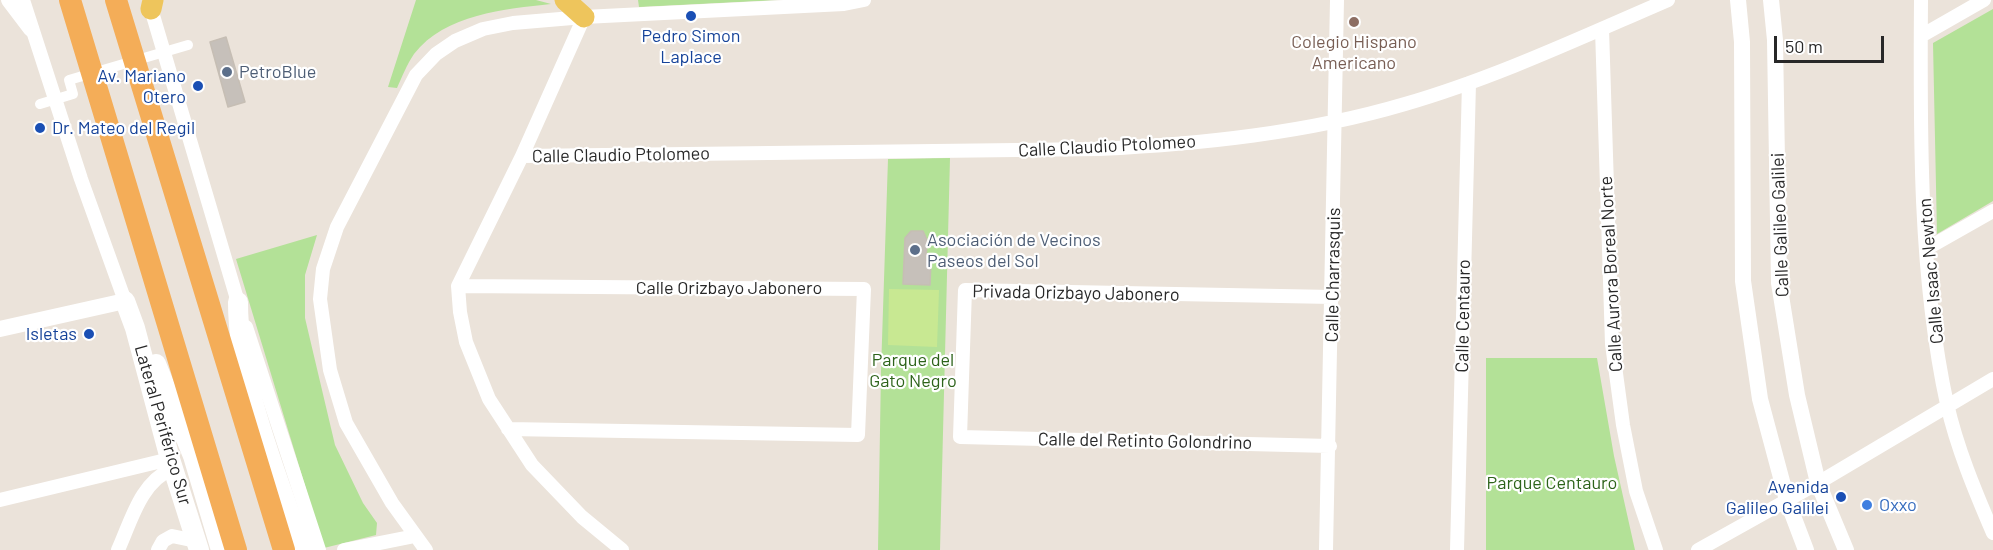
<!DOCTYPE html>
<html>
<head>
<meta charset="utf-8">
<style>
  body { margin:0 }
  #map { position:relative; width:1993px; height:550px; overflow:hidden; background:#ebe3da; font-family:Barlow,sans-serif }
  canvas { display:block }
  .scale { position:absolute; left:1774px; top:36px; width:110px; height:27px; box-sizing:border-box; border:3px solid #282828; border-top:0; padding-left:8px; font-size:18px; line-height:21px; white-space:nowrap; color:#282828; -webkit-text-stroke:4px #fff; paint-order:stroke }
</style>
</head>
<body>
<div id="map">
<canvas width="1993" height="550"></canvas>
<div class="scale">50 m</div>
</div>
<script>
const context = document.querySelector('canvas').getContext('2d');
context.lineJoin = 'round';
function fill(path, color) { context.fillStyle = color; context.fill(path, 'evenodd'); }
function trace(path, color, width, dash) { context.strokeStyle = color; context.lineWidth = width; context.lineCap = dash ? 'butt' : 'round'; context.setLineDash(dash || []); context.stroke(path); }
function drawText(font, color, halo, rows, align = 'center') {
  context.font = font + ' Barlow,sans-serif'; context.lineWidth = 4.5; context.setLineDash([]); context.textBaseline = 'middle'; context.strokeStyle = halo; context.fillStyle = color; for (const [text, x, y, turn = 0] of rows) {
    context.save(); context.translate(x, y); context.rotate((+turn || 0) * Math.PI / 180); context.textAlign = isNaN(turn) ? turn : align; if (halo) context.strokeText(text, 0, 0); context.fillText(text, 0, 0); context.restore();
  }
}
fill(new Path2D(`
  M416,0H536L551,4C505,9 445,14 414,54C407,64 402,77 397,88L388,87Z
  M638,0H779L639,7Z
  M1993,9V201L1937,234L1933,43Z
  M950,158L940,550H878L881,370L888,159Z
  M317,235L305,275V318L335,445L363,503L377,523L376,535L324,548L236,259Z
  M1486,358H1597L1614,456L1635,550H1486Z`), '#b3e197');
fill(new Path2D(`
  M889,289L939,290L937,347L888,345Z`), '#c8e892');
const building = new Path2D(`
  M226,37L245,102L228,107L210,42Z
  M911,231H923L927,240L926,260H931L930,285L903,284L905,238Z`);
fill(building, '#c6c0ba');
trace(building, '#c6beb4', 1.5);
trace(new Path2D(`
  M40,104L73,94L69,80L188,45`), '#fff', 10);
trace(new Path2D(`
  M23,0L81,179L125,301
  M1921,0C1920,131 1919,276 1947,404C1957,448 1975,491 1993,533
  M149,2L240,309
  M584,17L522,156L458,286L460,312L466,342L489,399L532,465L582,517L622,550
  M1602,29L1612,344L1623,425L1636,491L1656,550
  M1921,36L1984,0
  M522,156L1099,149C1201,144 1307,133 1405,104C1495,78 1582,37 1668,0
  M1926,249L1993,211
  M458,286L864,289L858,435L508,429
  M246,327L319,550
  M1330,446L960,437L965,290L1333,297
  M0,500L170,459
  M118,550C132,519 140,483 173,468
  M158,550L163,541L172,536L196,541
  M344,550L415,536
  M426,550L392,503L346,423L330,370L320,299L323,269L337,227L416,75L436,54L455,41L483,29L513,23L584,17L844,4L864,0
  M1326,550L1337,0
  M1457,550L1469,83
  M1698,550L1818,483L1993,379`), '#fff', 14);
trace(new Path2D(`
  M9,0L31,29
  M1738,0L1742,42L1743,281L1760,399L1787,500L1806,550
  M1771,0L1775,40L1779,283L1797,395L1818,483L1846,550
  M0,329L125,301`), '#fff', 16);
trace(new Path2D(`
  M125,301L135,328L170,459L199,550
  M238,302C238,385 277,472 302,550
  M156,364L193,456L221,550`), '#fff', 20);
trace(new Path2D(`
  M565,0L584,17
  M151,9L153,0`), '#eec55c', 21);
trace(new Path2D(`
  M70,0L236,550
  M116,0L284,550`), '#f4ad58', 22);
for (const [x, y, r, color] of [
  [691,16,6,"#1a4fb4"],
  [1354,22,6,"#8d6e63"],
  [227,72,6,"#5c6f8a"],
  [198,86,6,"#1a4fb4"],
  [40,128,6,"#1a4fb4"],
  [915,250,6,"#5c6f8a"],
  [89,334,6,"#1a4fb4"],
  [1841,497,6,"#1a4fb4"],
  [1867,505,6,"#3f7fe0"]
]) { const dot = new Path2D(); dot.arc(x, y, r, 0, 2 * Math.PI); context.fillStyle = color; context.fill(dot); trace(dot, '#fff', 2); }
drawText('18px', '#164399', '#fff', [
  ["Pedro Simon",691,36,"center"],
  ["Laplace",691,57,"center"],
  ["Av. Mariano",186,76],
  ["Otero",186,97],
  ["Dr. Mateo del Regil",52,128,"left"],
  ["Isletas",77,334],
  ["Avenida",1829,487],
  ["Galileo Galilei",1829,508]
], 'right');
drawText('18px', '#785e54', '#fff', [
  ["Colegio Hispano",1354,42],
  ["Americano",1354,63]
]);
drawText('18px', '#4e5e75', '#fff', [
  ["PetroBlue",239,72],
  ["Asociación de Vecinos",927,240],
  ["Paseos del Sol",927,261]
], 'left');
drawText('18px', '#282828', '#fff', [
  ["Calle Claudio Ptolomeo",1107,146,-3],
  ["Calle Claudio Ptolomeo",621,155,-1],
  ["Calle Galileo Galilei",1780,225,-92],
  ["Calle Isaac Newton",1931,271,-95],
  ["Calle Aurora Boreal Norte",1611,274,-93],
  ["Calle Charrasquis",1333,275,-89],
  ["Calle Orizbayo Jabonero",729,288],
  ["Privada Orizbayo Jabonero",1076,293,1],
  ["Calle Centauro",1463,316,-89],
  ["Lateral Periférico Sur",163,425,74],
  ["Calle del Retinto Golondrino",1145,441,1]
]);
drawText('18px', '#2d631a', '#fff', [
  ["Parque del",913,360],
  ["Gato Negro",913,381],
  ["Parque Centauro",1552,483]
]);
drawText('18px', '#366cbe', '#fff', [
  ["Oxxo",1879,505]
], 'left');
</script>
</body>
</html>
